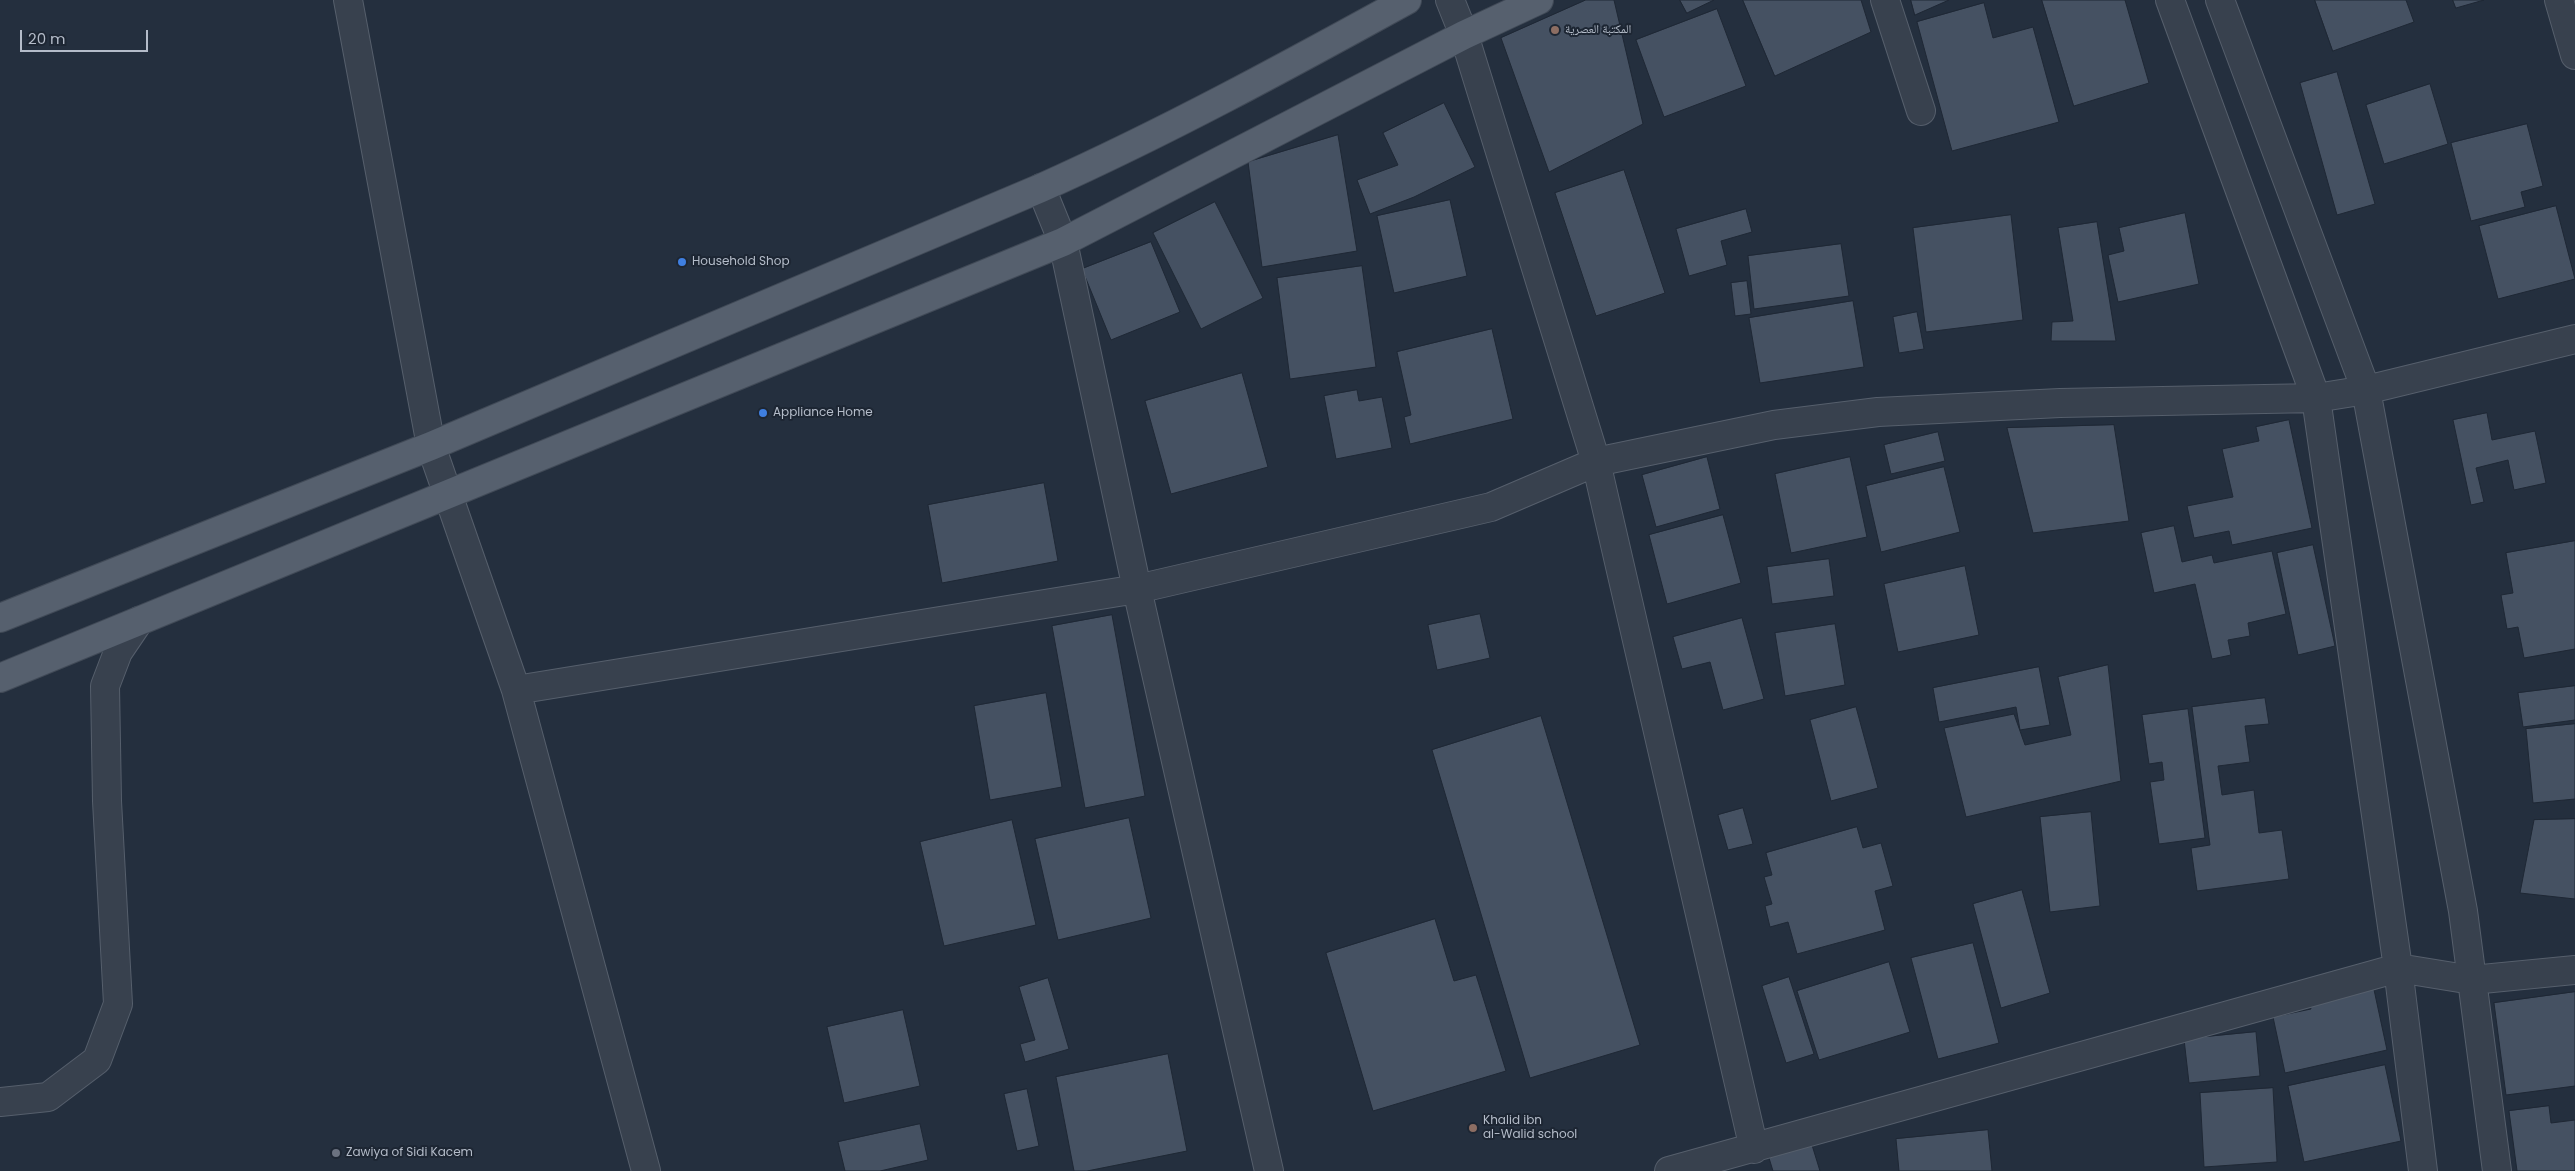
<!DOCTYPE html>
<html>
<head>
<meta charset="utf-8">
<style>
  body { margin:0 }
  #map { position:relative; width:2575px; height:1171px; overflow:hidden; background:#242f3e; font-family:Poppins,sans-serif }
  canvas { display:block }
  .scale { position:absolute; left:20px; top:30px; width:128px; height:22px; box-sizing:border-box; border:2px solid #b4bcc9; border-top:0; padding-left:6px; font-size:15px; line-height:18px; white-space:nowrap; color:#b4bcc9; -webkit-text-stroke:4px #1d2633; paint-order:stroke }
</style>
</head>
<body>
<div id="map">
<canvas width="2575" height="1171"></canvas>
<div class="scale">20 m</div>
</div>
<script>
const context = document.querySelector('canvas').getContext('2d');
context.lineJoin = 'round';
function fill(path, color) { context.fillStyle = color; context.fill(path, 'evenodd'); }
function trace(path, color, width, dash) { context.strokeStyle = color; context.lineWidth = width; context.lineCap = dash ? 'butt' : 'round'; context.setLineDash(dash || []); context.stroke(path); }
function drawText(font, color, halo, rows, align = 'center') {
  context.font = font + ' Poppins,"Noto Naskh Arabic",sans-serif'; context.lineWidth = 4; context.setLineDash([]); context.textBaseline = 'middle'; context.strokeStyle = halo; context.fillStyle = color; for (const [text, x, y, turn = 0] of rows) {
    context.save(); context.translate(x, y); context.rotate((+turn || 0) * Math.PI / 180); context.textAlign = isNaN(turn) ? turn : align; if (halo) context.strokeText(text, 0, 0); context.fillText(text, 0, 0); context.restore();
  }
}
const building = new Path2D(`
  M1586,0H1614L1643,124L1549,172L1501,38Z
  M1680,0H1714L1687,13Z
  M1743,0H1861L1871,32L1775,76Z
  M1911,0H1949L1915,15Z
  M2042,0H2125L2149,83L2074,106Z
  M2315,0H2406L2414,22L2333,51Z
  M2453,0H2484L2456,8Z
  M1984,3L1993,38L2033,27L2059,122L1952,151L1917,22Z
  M1717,9L1746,86L1664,117L1636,40Z
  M2337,72L2375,204L2337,215L2300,83Z
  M2430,84L2448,144L2384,164L2366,105Z
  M1444,103L1475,167L1414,197L1370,214L1357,180L1398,165L1383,133Z
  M2527,124L2543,186L2521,192L2525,207L2471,221L2451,143Z
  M1338,135L1357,251L1262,267L1248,162Z
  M1624,170L1665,293L1596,316L1555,193Z
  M1450,200L1467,276L1394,293L1377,216Z
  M1215,202L1263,298L1201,329L1153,233Z
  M2556,206L2575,279L2498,299L2479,226Z
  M1746,209L1752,232L1721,241L1727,265L1689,276L1676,229Z
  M2185,213L2199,284L2118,302L2108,255L2124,251L2119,228Z
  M2011,215L2023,320L1926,332L1913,228Z
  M2097,222L2116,341H2051L2052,322L2073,321L2058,228Z
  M1151,242L1180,312L1111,340L1082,269Z
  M1841,244L1849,296L1754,309L1748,256Z
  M1362,266L1376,367L1290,379L1277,278Z
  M1747,281L1751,314L1735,316L1731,283Z
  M1853,301L1864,367L1760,383L1749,318Z
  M1917,312L1924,349L1899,353L1893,317Z
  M1492,329L1513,419L1410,444L1404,417L1411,415L1397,352Z
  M1242,373L1268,467L1171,494L1145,401Z
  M1357,390L1359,401L1382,397L1392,448L1336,459L1324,396Z
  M2487,413L2492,440L2535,431L2546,483L2514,490L2508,460L2476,468L2484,502L2471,505L2453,420Z
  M2289,420L2312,528L2232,545L2229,531L2194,538L2187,506L2233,497L2222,449L2259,441L2256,427Z
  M2114,425L2129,521L2033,533L2007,428Z
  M1938,432L1945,461L1891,474L1884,445Z
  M1707,457L1720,509L1656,527L1642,475Z
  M1850,457L1867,537L1791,553L1775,474Z
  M1944,467L1960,532L1881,552L1866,486Z
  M1044,483L1058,561L942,583L928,505Z
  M1723,515L1741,583L1667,604L1649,535Z
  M2174,526L2182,562L2212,555L2214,563L2272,551L2286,614L2248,623L2250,636L2228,640L2231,655L2212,659L2195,584L2154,593L2141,533Z
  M2575,541V649L2524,658L2518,627L2507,629L2501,595L2513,593L2506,553Z
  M2313,545L2335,646L2298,655L2277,553Z
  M1829,559L1834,596L1772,604L1767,567Z
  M1965,566L1979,635L1898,652L1884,584Z
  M1480,614L1490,658L1437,670L1428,625Z
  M1112,615L1145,796L1085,808L1052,626Z
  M1742,618L1764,699L1723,710L1710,662L1682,669L1673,637Z
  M1835,624L1845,685L1785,696L1775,633Z
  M2108,665L2121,781L1966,817L1944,728L2014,714L2025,745L2071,735L2058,677Z
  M2039,667L2050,725L2020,730L2016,707L1939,722L1933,688Z
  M2575,686V720L2523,727L2518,693Z
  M1046,693L1062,787L990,800L974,706Z
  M2265,698L2269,724L2245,726L2250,762L2218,766L2222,795L2254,790L2259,833L2282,830L2289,879L2197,891L2191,848L2210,845L2192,707Z
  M1856,707L1878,788L1831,801L1810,720Z
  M2188,709L2205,838L2159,844L2150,782L2164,780L2162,762L2149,764L2142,715Z
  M1541,716L1640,1045L1530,1078L1432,750Z
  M2575,724V799L2533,803L2526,729Z
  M1743,808L1753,844L1728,850L1718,815Z
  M2091,812L2100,906L2050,912L2040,817Z
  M1129,818L1151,918L1058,940L1035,839Z
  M2575,819V899L2520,893L2534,820Z
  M1012,820L1036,925L944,946L920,842Z
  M1857,827L1863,848L1881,843L1893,886L1875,891L1885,930L1797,954L1788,922L1770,927L1765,906L1772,904L1764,877L1772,875L1766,853Z
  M2022,890L2050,993L2001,1008L1973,904Z
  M1435,919L1454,981L1476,975L1506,1071L1373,1111L1326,953Z
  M1973,943L1999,1043L1938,1059L1911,958Z
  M1889,962L1910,1032L1819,1060L1797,991Z
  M1789,977L1814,1054L1786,1063L1762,986Z
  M1048,978L1069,1049L1025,1062L1020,1044L1035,1040L1019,987Z
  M2373,985L2387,1050L2285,1073L2273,1017L2311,1009L2309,999Z
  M2575,992V1086L2506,1095L2494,1003Z
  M903,1010L920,1086L844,1103L827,1027Z
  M2256,1032L2260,1076L2189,1083L2184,1039Z
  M1168,1054L1187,1151L1087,1171H1074L1056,1077Z
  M2385,1065L2401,1141L2304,1162L2288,1086Z
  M2273,1088L2277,1162L2204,1167L2200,1093Z
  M1027,1089L1039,1146L1017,1151L1004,1094Z
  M2549,1106L2551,1123L2575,1120V1171H2517L2509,1111Z
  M920,1124L928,1160L880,1171H845L838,1142Z
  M1988,1130L1992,1171H1899L1896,1139Z
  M1812,1145L1820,1171H1773L1769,1158Z`);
fill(building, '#455162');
trace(building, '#1f2835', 1);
const minor = new Path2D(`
  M348,0L431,446L516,690L646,1171
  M1450,0L1464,35L1596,462L1754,1149
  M1885,0L1921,111
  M2170,0L2316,398L2398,968L2423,1171
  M2220,0L2366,390L2463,911L2497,1171
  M2559,0L2575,55
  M1041,188L1063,242L1137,589L1269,1171
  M516,690L1137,589L1491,507L1596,462L1774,425L1878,412L2060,403L2316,398L2366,390L2575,339
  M0,1102L48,1097L97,1060L118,1004L107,801L105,686L118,652L139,621
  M1669,1171L2398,968L2472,980L2575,970`);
const primary = new Path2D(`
  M0,618L431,446L1041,188C1166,132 1287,66 1407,0
  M0,678L1063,242L1464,35L1539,0`);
trace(minor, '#565f6c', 30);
trace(primary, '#414a57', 30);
trace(minor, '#38414e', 28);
trace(primary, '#56606e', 28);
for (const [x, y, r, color] of [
  [1555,30,5,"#8d6e63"],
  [682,262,5,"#3f7fe0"],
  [763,413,5,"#3f7fe0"],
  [1473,1128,5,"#8d6e63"],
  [336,1153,5,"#6b7280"]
]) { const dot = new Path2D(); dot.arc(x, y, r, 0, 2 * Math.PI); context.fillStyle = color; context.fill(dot); trace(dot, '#1d2633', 2); }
drawText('12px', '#b4bcc9', '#1d2633', [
  ["المكتبة العصرية",1565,30],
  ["Household Shop",692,262],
  ["Appliance Home",773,413],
  ["Khalid ibn",1483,1121],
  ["al-Walid school",1483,1135],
  ["Zawiya of Sidi Kacem",346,1153]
], 'left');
</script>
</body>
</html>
